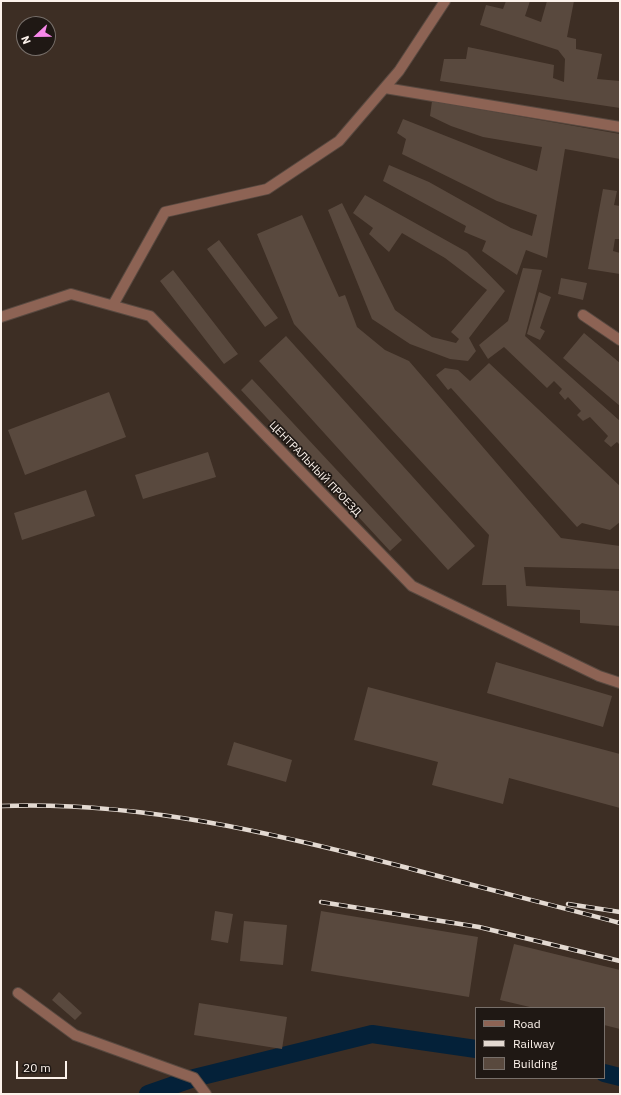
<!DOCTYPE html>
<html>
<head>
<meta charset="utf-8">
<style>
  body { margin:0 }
  #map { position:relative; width:621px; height:1095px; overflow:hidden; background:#3d2e24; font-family:"IBM Plex Sans",sans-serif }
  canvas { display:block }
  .frame { position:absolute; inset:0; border:2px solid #fcf2eb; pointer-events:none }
  .legend { position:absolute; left:475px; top:1007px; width:130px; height:72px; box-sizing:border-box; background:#1f1814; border:1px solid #776f6a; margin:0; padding:5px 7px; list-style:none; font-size:12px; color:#fcf2eb }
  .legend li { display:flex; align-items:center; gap:8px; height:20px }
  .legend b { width:20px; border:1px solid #776f6a }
  .north { position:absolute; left:16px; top:16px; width:40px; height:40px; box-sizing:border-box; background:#1f1814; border:1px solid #776f6a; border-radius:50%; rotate:248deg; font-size:11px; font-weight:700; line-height:16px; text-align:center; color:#fcf2eb }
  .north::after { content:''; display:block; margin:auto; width:14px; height:18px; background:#f888ea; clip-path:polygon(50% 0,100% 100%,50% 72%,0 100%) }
  .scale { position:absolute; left:16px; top:1061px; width:51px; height:18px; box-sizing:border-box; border:2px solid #fcf2eb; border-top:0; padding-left:5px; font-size:12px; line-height:14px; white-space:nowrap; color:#fcf2eb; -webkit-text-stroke:3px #1f1814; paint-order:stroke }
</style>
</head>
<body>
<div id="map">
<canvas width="621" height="1095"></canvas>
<div class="frame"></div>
<ul class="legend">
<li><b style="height:5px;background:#8d6354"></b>Road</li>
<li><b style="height:5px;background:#e3d9d1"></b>Railway</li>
<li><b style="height:11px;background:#59493e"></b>Building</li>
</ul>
<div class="north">N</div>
<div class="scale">20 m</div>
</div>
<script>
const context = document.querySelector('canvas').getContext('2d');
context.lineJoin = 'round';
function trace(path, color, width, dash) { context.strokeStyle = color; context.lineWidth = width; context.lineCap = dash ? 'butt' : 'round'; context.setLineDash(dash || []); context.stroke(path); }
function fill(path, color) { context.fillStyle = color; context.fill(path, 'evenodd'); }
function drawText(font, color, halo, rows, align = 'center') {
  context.font = font + ' "IBM Plex Sans",sans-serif'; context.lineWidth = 3.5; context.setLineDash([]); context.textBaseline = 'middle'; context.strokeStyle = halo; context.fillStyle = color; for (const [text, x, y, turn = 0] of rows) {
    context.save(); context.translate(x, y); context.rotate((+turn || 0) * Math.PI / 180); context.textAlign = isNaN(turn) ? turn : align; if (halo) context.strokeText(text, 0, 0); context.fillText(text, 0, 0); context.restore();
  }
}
trace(new Path2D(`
  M604,1073L620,1077
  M148,1094L194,1078L372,1034L476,1049`), '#042139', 18);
fill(new Path2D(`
  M506,1H530L525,16L541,22L547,1H574L567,37L576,39V49L602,54L597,79L620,81V108L440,81L444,59H466L468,47L554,65L553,78L564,82L565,59L558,50L480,25L486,5L503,9Z
  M432,101L620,134V159L565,149L547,258L526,250L517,275L482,251L486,241L464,232L466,226L383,181L389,165L429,182L511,228L532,236L537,215L497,201L402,154L406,139L397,133L403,119L504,159L537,171L542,147L483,137L451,126L430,116Z
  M603,189L617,191L614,205L620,206V239H615L613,251L620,253V274L588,269Z
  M365,195L467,252L505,291L469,338L476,351L468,361L450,359L410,344L372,319L328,210L342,203L395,310L432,337L456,343L459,339L451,332L487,290L445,258L402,233L389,252L369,234L373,228L353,213Z
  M302,215L339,297L345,295L357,327L385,350L409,361L561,538L620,546V569L524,567L526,586L620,591V626L580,623V610L507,606L506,585H482L489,535L294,324L257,234Z
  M219,240L278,318L265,327L207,249Z
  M523,268L542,270L525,336L620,421V445L617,442L611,447L604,441L608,436L590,417L583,421L577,415L581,411L568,397L565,400L559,393L562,389L554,381L547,388L504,347L488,359L479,345L508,321Z
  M173,270L238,354L224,364L160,281Z
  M561,278L587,283L583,300L558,294Z
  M539,292L551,297L540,328L545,331L540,340L527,334Z
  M584,333L620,363V406L563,358Z
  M286,336L475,546L448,570L259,361Z
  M489,363L620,486V522L610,530L582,523L577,527L451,388L448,390L436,375L445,368L458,370L470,381Z
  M252,379L402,540L390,551L241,390Z
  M109,392L126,437L25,475L8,430Z
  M208,452L216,477L143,499L135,475Z
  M86,490L95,516L22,540L14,513Z
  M496,662L612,696L603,727L487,693Z
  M368,687L620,754V808L509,778L503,804L432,785L438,762L354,740Z
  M234,742L292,760L286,782L227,765Z
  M215,911L233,914L228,943L211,940Z
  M321,911L478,937L469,997L311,971Z
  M244,921L287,925L283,965L240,961Z
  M514,944L620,970V1029L604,1025V1008H534L500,1000Z
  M59,992L82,1013L75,1020L52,1000Z
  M199,1003L287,1017L282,1049L194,1035Z`), '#59493e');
const minor = new Path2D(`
  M385,88L620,127
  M113,305L165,212L267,189L339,141L399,71L445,1
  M583,315L620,340
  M1,317L71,294L150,316L412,586L599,676L620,683
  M18,993L75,1035L194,1078L206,1094`);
trace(minor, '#584940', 12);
trace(minor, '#8d6354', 10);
const rail = new Path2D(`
  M1,806C141,801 273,833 408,868C478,887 549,904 620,923
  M321,902L479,927L620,961
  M568,904L620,912`);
trace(rail, '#e3d9d1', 4.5);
trace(rail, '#1f1814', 3, [9]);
drawText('11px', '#fcf2eb', '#1f1814', [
  ["ЦЕНТРАЛЬНЫЙ ПРОЕЗД",315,469,46]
]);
</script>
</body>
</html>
